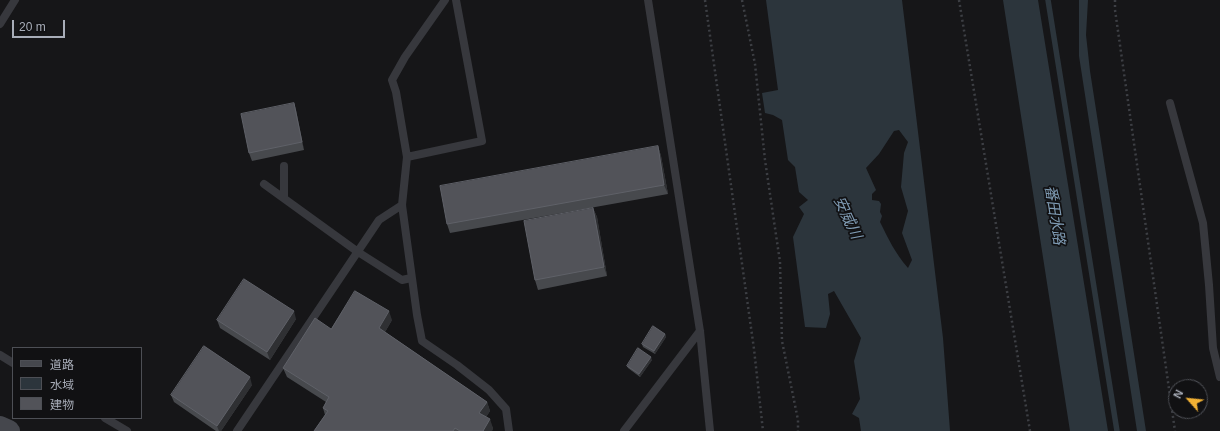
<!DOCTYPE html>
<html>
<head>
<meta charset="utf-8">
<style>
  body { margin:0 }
  #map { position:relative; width:1220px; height:431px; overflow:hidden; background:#161618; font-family:Arial,"Noto Sans JP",sans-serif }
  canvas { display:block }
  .legend { position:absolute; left:12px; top:347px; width:130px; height:72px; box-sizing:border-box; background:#111113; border:1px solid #4d4f55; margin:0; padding:5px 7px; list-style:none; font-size:12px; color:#a8adb8 }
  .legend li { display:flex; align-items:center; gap:8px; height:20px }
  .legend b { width:20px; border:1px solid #4d4f55 }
  .north { position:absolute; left:1168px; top:379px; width:40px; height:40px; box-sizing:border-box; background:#111113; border:1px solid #4d4f55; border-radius:50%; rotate:297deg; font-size:11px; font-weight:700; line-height:16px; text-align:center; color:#a8adb8 }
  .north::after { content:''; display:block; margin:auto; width:14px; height:18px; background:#f2b134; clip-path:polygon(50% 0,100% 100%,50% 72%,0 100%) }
  .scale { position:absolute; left:12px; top:20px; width:53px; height:18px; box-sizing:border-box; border:2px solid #a8adb8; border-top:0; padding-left:5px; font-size:12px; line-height:14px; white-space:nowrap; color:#a8adb8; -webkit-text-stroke:3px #111113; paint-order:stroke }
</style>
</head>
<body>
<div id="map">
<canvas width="1220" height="431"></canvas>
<ul class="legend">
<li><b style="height:5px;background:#45474d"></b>道路</li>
<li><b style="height:11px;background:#2c353c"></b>水域</li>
<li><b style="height:11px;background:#525359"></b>建物</li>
</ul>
<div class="north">N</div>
<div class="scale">20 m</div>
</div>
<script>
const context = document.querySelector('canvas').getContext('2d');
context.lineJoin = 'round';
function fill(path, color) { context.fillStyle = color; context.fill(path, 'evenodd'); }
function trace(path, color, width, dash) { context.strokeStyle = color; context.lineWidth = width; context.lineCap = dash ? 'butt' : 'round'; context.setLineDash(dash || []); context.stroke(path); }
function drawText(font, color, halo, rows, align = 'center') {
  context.font = font + ' Arial,"Noto Sans JP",sans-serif'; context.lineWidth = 3.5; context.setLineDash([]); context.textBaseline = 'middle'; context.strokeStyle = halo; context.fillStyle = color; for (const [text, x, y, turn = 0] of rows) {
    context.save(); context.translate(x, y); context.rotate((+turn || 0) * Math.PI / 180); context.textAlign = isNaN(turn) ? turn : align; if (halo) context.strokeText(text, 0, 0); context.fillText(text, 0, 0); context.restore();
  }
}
fill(new Path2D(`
  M766,0H902L943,338L950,431H861L859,418L852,414L860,399L854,361L861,338L834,291L828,294L830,314L826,328L805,327L793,237L804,214L799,207L808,200L799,192L795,167L788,160L782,120L773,115L765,113L762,93L778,90ZM899,130L908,142L904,153L901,187L908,211L902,233L912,260L908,268C895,253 889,240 880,222L882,216L880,212L881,204L879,201L872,200V194L876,190L866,168L879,154L894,131Z
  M1003,0H1038L1108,431H1070Z
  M1079,0H1088L1086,35L1090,71L1146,431H1137L1079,56Z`), '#2c353c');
trace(new Path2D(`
  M1048,0L1117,431`), '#2c353c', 5.5);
trace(new Path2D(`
  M705,0L754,349L763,431
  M742,0L755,64L765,160L780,262L782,341L798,420V431
  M959,0L1030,431
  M1115,0V10L1175,431`), '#3d3f44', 2.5, [2, 3]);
trace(new Path2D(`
  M445,0L405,57L392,80L396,92L407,157L402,205L417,315L422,341L457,365L489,390L506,409L509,431
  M648,0L700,331L710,431
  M0,24L15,0
  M1170,103L1203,223L1209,285L1213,348L1220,377
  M407,157L482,141L456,0
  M264,184L358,252L402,280L411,278
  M284,197V166
  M0,355L13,363
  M105,418L127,431
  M237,431L379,220L402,205
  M624,431L700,331`), '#37383d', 8);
trace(new Path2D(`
  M0,427L9,431`), '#45474d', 22);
fill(new Path2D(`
  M294,103L296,110L304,150L252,161L249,153Z
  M658,146L661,156L668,194L450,233L447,224Z
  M593,208L597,217L607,276L538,290L535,280Z
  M296,319L270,360L220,328L217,320Z
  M392,320L385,332L487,402L490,411L486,417L493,428L492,431H314L325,415L323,408L326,402L287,377L283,368Z
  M665,334L666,337L655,354L643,347L642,344Z
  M652,360L640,377L628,368L627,366Z
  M252,385L221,431H216L174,402L171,395Z`), '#47494d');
fill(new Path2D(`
  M294,103L296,110L304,150L302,142Z
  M658,146L661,156L668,194L664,185Z
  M593,208L597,217L607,276L604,267Z
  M294,311L296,319L270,360L267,352Z
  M389,311L392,320L382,337L379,328Z
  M665,334L666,337L655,354L654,351Z
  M651,357L652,360L640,377L639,374Z
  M250,377L252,385L221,431H219L217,426Z
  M487,402L490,411L483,422L479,413Z
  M490,419L493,428L492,431H483Z`), '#2f3033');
const building = new Path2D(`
  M294,103L302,142L249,153L241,114Z
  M658,146L664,185L447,224L440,186Z
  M593,208L604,267L535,280L524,221Z
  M244,279L294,311L267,352L217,320Z
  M355,291L389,311L379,328L487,402L479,413L490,419L483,431H484H460L455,428L453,431H314L328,411L323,408L329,397L283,368L315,318L331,329Z
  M653,326L665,334L654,351L642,344Z
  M204,346L250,377L217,426L171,395Z
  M638,348L651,357L639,374L627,366Z`);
fill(building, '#525359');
trace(building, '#5f6168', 1);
drawText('italic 15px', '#7f9bb3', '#111113', [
  ["番田水路",1054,215,81],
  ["安威川",847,218,65]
]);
</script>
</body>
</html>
